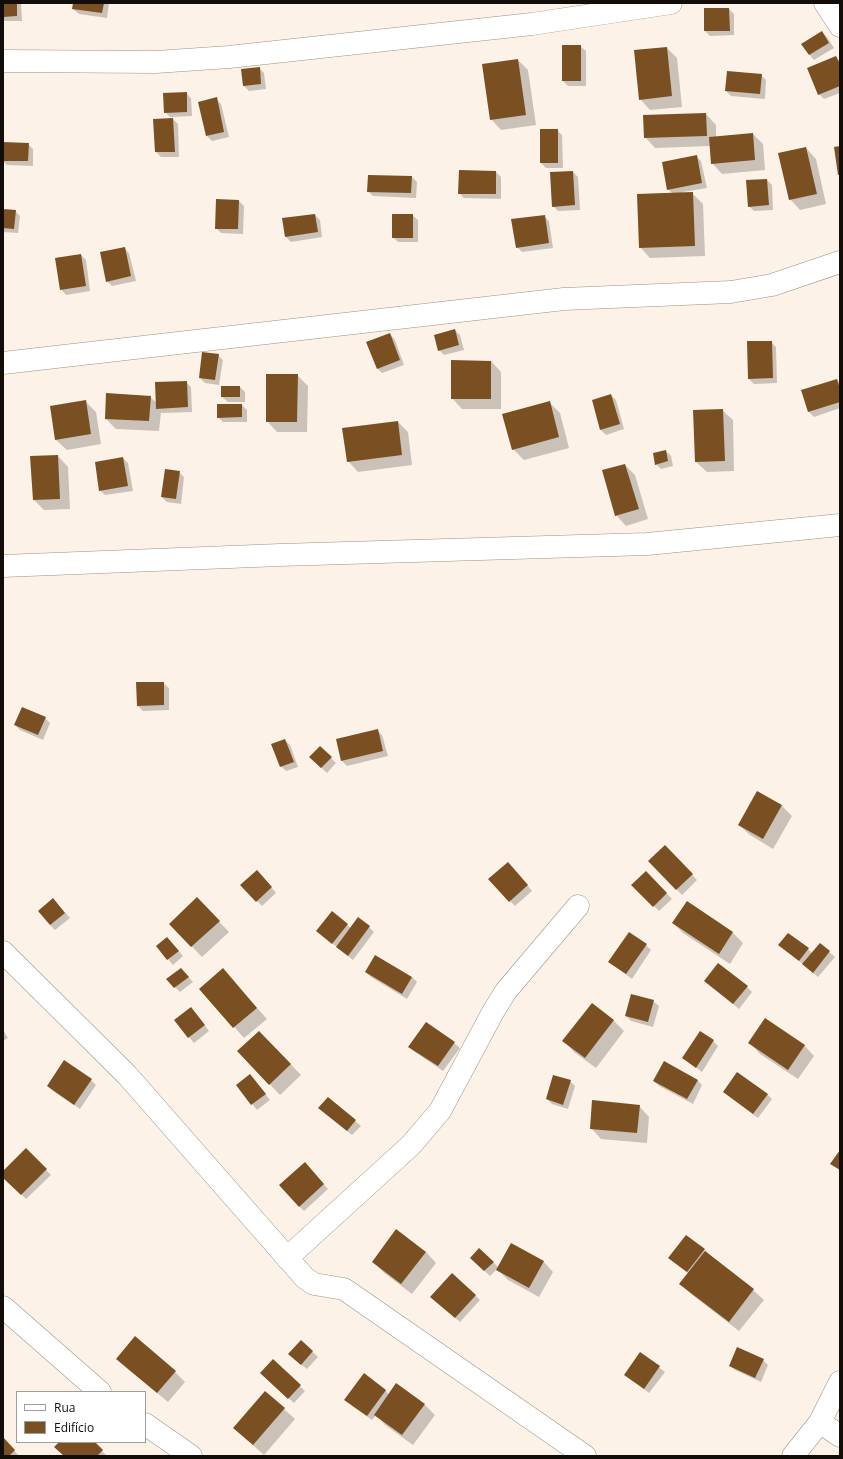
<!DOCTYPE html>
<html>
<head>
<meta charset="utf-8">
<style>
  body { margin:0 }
  #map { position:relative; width:843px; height:1459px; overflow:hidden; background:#fdf2e7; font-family:"Open Sans",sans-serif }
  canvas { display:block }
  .frame { position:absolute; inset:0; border:4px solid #120d09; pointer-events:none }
  .legend { position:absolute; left:16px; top:1391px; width:130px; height:52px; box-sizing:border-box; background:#fff; border:1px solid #a09e9d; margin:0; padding:5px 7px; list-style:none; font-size:12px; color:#120d09 }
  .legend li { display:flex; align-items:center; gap:8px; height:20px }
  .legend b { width:20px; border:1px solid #a09e9d }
</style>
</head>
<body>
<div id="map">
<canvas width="843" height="1459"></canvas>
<div class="frame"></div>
<ul class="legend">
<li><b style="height:5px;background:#fff"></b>Rua</li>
<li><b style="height:11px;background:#7a4f21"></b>Edifício</li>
</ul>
</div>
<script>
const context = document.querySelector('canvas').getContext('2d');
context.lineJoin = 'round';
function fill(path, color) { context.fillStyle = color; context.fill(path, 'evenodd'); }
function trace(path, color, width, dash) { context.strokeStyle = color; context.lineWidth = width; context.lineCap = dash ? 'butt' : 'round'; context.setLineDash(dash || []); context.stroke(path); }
fill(new Path2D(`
  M3,3H21L22,21H3Z
  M74,3H109L107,18L79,14L73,9Z
  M729,9L734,14V35L710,36L705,31Z
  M822,32L827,37L834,48L814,60L809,54Z
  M580,46L586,51V86H568L563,81Z
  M667,48L677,58L682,107L650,110L640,99Z
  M836,57L840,61V93L824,99L819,94Z
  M518,60L528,70L536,125L501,130L491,119Z
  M259,68L264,73L266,89L249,91L244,86Z
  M761,75L766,80L765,99L731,96L726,91Z
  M186,93L191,98L192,116L170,117L165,112Z
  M216,99L221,104L229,137L212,141L207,136Z
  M706,114L716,125V137L753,134L763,144L765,170L722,174L712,163L710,146L655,148L645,137Z
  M173,119L178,124L179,157H161L156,152Z
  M557,130L562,135L563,168H546L541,163Z
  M3,143L28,144L33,149V166L7,165L3,161Z
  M806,148L816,159L826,204L800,210L790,199Z
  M696,156L701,161L707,188L683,192V193H692L703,204L705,256L650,258L640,247L673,194L668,189Z
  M496,172L501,177V199L464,198L459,193Z
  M573,172L578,177L580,210L558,211L553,206Z
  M369,176L412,177L417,182L416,198L373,196L368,191Z
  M767,180L772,185L773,210L754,211L749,206Z
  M239,201L244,206L243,234L221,233L216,228Z
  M3,210L15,211L20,216L18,233L3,232Z
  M315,215L320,220L322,237L291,242L286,237Z
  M412,215L418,220V242H398L393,237Z
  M544,216L549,221L553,248L522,252L517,247Z
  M124,248L129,253L136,281L112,286L107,281Z
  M81,255L86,260L90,291L66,295L61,289Z
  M455,330L460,335L464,350L444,355L439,350Z
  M390,334L395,340L404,365L382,373L377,368Z
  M771,342L776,347L777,383L754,384L749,379Z
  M218,355L223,360L219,385L205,383L200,378Z
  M491,361L501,372V409H462L452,398Z
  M297,375L308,386L307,432H277L267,421Z
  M837,380L840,383V408L814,417L809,412L802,391Z
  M186,382L191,387L192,412L162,413L161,412L159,431L116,429L106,419L150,397L157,403Z
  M240,387L245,392V402H228L222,397Z
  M611,395L616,400L624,429L606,435L601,430Z
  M85,401L96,412L101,444L67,450L56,440Z
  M549,402L560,413L569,448L524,460L513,449Z
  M242,405L247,410V422H223L218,417Z
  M722,410L733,420L734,471L707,472L696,462L694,411Z
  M398,422L408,432L412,465L358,472L348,461Z
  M666,451L671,456L673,466L661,469L656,464Z
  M58,456L68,467L70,509L44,510L34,500L31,457Z
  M123,458L128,463L133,491L105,495L100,490Z
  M625,465L635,475L648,519L626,526L616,515Z
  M179,472L184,477L181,504L167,502L162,497Z
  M163,683L169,688V710L143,711L138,706Z
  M45,718L50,723L43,740L20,730L15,725Z
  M377,730L382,735L388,756L347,766L342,761Z
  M285,740L290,745L298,767L286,771L281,766Z
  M320,747L336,763L327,773L310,757Z
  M758,792L782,806L792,816L773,849L750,835L739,825Z
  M670,851L697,880L682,895L649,861Z
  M513,868L532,891L515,906L510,901Z
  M646,872L672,899L659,911L633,885Z
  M262,876L276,893L262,906L242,885Z
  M53,899L70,918L55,930L50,925Z
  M687,903L733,933L743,943L730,964L683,933L673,923Z
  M207,909L229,932L202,957L170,924Z
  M332,913L351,928L369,927L374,932L353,960L322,935Z
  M172,943L183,956L173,965L157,946Z
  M820,944L835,957L818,977L780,945L808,949L812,953Z
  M646,945L651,950L632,979L609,962Z
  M223,970L267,1019L244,1038L201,989Z
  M366,972L412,977L417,982L407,999L371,977Z
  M186,974L193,982L180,992L175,987Z
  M705,981L747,987L752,992L739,1009Z
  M653,1001L659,1006L653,1027L631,1021L626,1016Z
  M592,1004L614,1021L624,1031L596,1068L574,1052L564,1041Z
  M196,1014L209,1031L194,1043L176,1021Z
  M3,1030L8,1038L3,1041Z
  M259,1032L301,1075L280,1095L238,1051Z
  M700,1033L713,1041L718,1046L702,1072L684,1058Z
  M454,1043L460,1048L443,1071L415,1052L410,1047Z
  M750,1043L804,1045L814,1056L798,1079L760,1054Z
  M250,1075L270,1100L257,1110L237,1085Z
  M91,1080L96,1085L80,1109L53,1091L48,1086Z
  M697,1080L702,1085L693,1104L659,1086L654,1081Z
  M570,1081L575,1086L568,1109L552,1104L547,1099Z
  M724,1092L767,1094L772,1099L758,1118Z
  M328,1098L361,1126L352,1135L325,1113Z
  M639,1106L649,1117L647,1143L601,1139L591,1128Z
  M26,1149L51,1175L26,1199L3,1176V1172Z
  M309,1168L328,1189L304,1211L299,1206Z
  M704,1250L753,1290L764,1300L739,1331L691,1294L681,1284L689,1274L675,1263Z
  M426,1252L436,1263L412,1294L383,1272L373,1261Z
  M543,1261L553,1272L539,1297L508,1280L497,1269L490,1276L476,1263L493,1262L499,1268Z
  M475,1295L480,1300L460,1322L437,1302Z
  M301,1341L318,1357L307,1369L294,1359Z
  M640,1353L665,1372L649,1393L625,1374Z
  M117,1359L175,1372L185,1382L168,1402L128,1369Z
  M763,1360L768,1365L761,1382L735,1370L730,1365Z
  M273,1361L305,1391L294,1403L266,1378Z
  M397,1384L425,1405L435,1415L413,1445L385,1425L376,1415L372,1420L351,1405L385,1390L389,1395Z
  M265,1392L295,1419L264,1455L245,1438Z
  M3,1438L19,1456H3Z
  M60,1442H93L107,1456H65Z`), '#0003');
fill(new Path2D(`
  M3,3H17V16L3,17Z
  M73,3H104L102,13L72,9Z
  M704,8H729L730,31H704Z
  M822,31L829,43L809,55L801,44Z
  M562,45H581V81H562Z
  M667,47L672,96L639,100L634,50Z
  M836,56L840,64V86L818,95L807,68Z
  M518,59L526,115L490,120L482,64Z
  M260,67L261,84L243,86L241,69Z
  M727,71L762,74L760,94L725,91Z
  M187,92V112L164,113L163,93Z
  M217,97L224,132L206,136L198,102Z
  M706,113L707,136L644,138L643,115Z
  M173,118L175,152H155L153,119Z
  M540,129H558V163H540Z
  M753,133L755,160L711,164L709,137Z
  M3,142L29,143L28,161H3Z
  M840,146V175H838L834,147Z
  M806,147L817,194L789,200L778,153Z
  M697,155L702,183L667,190L662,162Z
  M459,170L496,171V194H458Z
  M573,171L575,205L552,207L550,172Z
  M368,175L412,176L411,193L367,192Z
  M767,179L769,205L748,207L746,180Z
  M693,192L695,246L639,248L637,194Z
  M216,199L239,200L238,229H215Z
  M3,209L16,210L14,229L3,228Z
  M315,214L318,232L285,237L282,218Z
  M392,214H413V238H392Z
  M545,215L549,243L516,248L511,219Z
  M125,247L131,276L106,282L100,252Z
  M81,254L86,286L60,290L55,258Z
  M455,329L459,345L438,351L434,335Z
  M390,333L400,360L377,369L366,342Z
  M747,341H772L773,378L748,379Z
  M202,352L219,354L215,380L199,378Z
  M451,360L491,361V399H451Z
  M266,374H298L297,422H266Z
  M837,379L840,389V402L808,412L801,390Z
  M187,381L188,407L156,409L155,382Z
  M221,386H240V397H221Z
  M106,393L151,396L149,421L105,419Z
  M611,394L620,424L600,430L592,400Z
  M86,400L91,434L55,440L50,406Z
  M550,401L559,437L512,450L502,414Z
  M217,404H242V417L217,418Z
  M723,409L725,461L695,462L693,410Z
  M398,421L402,455L347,462L342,428Z
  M666,450L668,461L655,465L653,453Z
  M58,455L60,499L33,500L30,456Z
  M123,457L128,486L99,491L95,462Z
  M625,464L639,509L615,516L602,470Z
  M165,469L180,471L176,499L161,497Z
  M136,682H164V705L137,706Z
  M22,707L46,717L38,735L14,725Z
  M378,729L383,751L341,761L336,739Z
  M285,739L294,762L280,767L271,744Z
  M320,746L332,757L321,768L309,757Z
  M757,791L782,805L763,839L738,825Z
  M665,845L693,874L676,890L648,861Z
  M508,862L528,885L509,902L488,879Z
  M257,870L272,887L256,902L240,885Z
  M646,871L667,893L653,907L631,885Z
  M197,897L220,921L191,947L169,924Z
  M53,898L65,913L50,925L38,911Z
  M687,901L733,932L719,954L672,923Z
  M332,911L348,924L332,944L316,931Z
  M358,917L370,926L348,956L336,947Z
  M629,932L647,944L626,974L608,962Z
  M788,933L809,948L799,961L778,945Z
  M167,937L179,951L167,960L156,946Z
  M820,943L830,951L813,973L802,964Z
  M375,955L412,977L402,994L365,972Z
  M718,963L748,986L733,1004L704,981Z
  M181,968L189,977L174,988L166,979Z
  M223,968L257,1008L233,1028L199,989Z
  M631,994L654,1000L648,1022L625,1016Z
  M592,1003L614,1020L585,1058L562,1041Z
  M191,1007L205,1025L188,1038L174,1020Z
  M765,1018L805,1045L788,1070L748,1043Z
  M426,1022L455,1042L438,1066L408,1047Z
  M259,1031L291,1064L269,1085L237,1051Z
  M700,1031L714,1040L696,1068L682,1058Z
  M64,1060L92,1079L74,1105L47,1086Z
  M664,1061L698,1080L687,1099L653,1081Z
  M737,1072L768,1094L753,1114L723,1092Z
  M250,1074L266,1094L251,1105L236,1085Z
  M553,1075L571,1080L563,1105L546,1099Z
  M328,1097L356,1120L347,1131L318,1108Z
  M592,1100L640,1105L637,1133L590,1129Z
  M26,1148L47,1169L21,1195L3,1178V1171Z
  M840,1150V1170L830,1164Z
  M305,1162L324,1184L299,1207L279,1185Z
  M396,1229L426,1252L401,1284L372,1262Z
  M686,1235L705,1249L687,1272L668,1258Z
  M511,1243L544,1261L529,1288L496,1270Z
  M479,1248L494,1262L484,1271L470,1258Z
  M705,1251L754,1289L729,1322L679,1284Z
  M452,1273L476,1295L455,1318L430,1297Z
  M135,1336L176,1371L157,1393L116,1359Z
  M301,1340L313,1351L301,1365L288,1354Z
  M737,1347L764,1359L755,1378L729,1366Z
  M640,1352L660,1366L644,1389L624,1375Z
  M273,1359L301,1385L288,1399L260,1373Z
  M364,1373L386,1390L367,1416L344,1400Z
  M396,1383L425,1404L402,1435L374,1415Z
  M265,1391L285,1408L253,1445L233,1428Z
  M3,1437L15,1450L9,1456H3Z
  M59,1442H95L103,1450L97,1456H64L54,1447Z`), '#7a4f21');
const street = new Path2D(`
  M825,3L840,26
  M3,61L156,62L229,57L532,24L671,3
  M3,363L564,299L731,292L772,285L840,262
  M3,566L280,555L647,544L840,525
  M3,952L127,1075L305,1278L314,1284L344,1289L585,1456
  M287,1258L411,1145L440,1111L493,1012L506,991L578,906
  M3,1307L100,1392
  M820,1422L840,1436
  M145,1424L191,1456
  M793,1456L820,1422L840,1382`);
trace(street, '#9d9084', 23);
trace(street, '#fff', 22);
</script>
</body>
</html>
